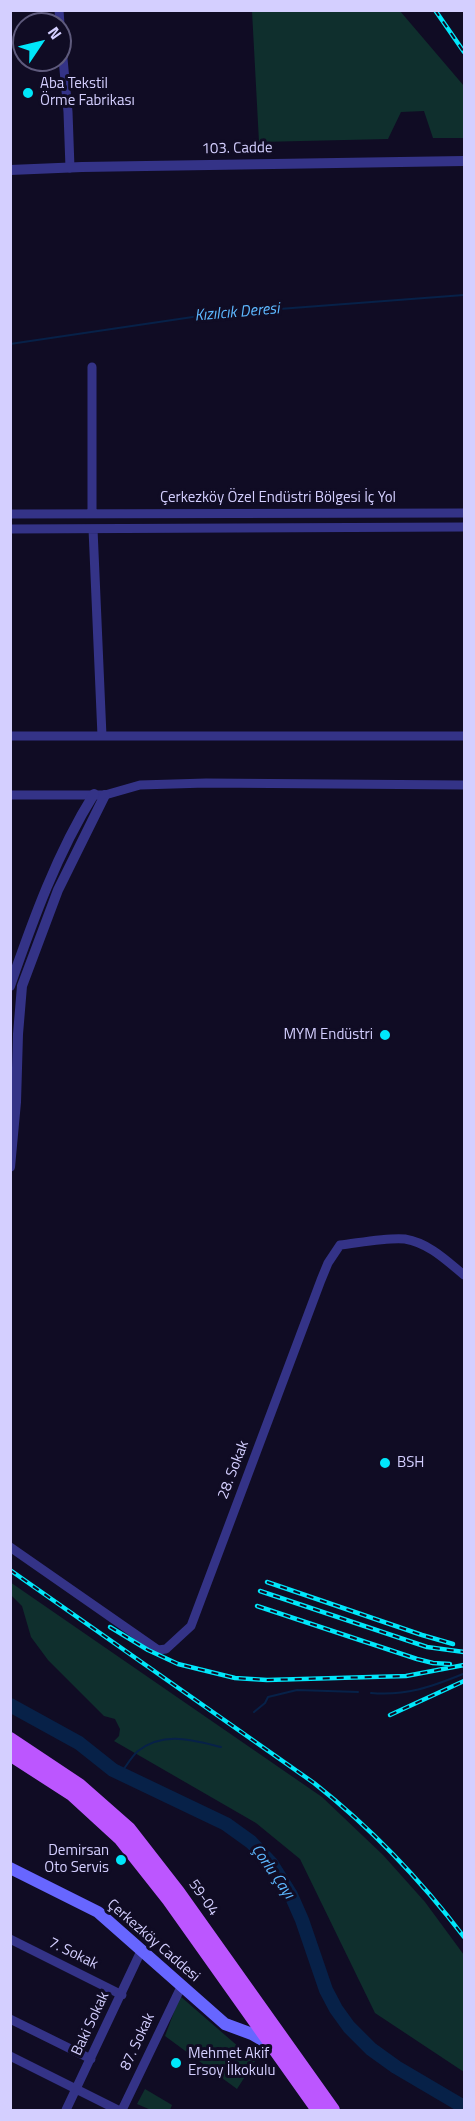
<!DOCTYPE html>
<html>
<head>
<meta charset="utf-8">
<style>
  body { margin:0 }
  #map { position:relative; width:475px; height:2121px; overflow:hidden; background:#100c24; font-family:"Titillium Web",sans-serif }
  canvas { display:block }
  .frame { position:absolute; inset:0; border:12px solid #d4cfff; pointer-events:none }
  .north { position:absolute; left:12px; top:12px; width:60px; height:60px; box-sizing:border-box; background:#100c24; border:2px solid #5e5a7c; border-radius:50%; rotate:55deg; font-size:16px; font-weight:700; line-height:24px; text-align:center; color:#d4cfff }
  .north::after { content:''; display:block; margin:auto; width:21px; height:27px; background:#00e7fa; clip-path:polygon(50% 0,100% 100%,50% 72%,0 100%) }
</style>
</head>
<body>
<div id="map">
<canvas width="475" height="2121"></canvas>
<div class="frame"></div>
<div class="north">N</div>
</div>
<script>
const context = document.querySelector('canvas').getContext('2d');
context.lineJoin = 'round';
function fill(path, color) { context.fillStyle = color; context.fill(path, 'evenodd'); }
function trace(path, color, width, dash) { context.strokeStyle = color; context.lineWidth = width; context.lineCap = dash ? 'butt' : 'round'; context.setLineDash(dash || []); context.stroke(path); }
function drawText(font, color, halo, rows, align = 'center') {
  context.font = font + ' "Titillium Web",sans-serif'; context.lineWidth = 6; context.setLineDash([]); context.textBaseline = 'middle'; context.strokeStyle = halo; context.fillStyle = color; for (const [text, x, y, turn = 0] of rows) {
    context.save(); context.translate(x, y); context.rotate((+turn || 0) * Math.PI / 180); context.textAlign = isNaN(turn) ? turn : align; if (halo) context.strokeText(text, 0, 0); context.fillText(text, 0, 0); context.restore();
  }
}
fill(new Path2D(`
  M252,11H400L464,86V138H433L424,111L401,112L388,139L259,142Z
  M10,1582L322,1797L383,1855L425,1902L464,1955V2072L375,2013L300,1859L256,1823L114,1741L119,1736L120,1729L115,1719L104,1716L48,1660L31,1637L22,1606L11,1595Z
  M180,1996L255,2061L237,2089L165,2036Z
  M145,2089L172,2105L170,2110H151L137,2104Z`), '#0f2f2d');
trace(new Path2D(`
  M10,344L213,314L464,295
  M371,1693C406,1696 431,1687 463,1674
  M254,1712L265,1703L268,1697L297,1690L358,1692
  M120,1774C126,1767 131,1757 138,1751C164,1731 192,1740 221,1747`), '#072148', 2);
trace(new Path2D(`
  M10,1705L79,1743L113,1770L226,1824L251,1842L271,1863L291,1895L302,1920L326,1990L336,2009L349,2027L371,2049L396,2067L464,2107`), '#072148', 14);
trace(new Path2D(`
  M59,10L60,24
  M60,27L68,112L70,168
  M92,367V514
  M10,514L464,513
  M10,529L464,527
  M93,529L102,736
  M10,736H464
  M10,795H105L140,785L206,783L464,785
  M10,1547L158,1650L166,1649L191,1626L321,1280L328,1263L340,1245C358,1243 389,1237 405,1239C429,1243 447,1261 464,1275
  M10,1939L122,1995
  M10,2019L91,2059
  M10,2056L118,2110
  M66,2110L142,1949
  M122,2110L182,1985`), '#343387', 9);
trace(new Path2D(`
  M10,170L82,167L464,161
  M10,986C33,920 57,853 94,794
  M10,1167L16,1102L18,1034L22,986L58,890L105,795`), '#343387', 10);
trace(new Path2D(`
  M10,1868L98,1912L225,2024L252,2034L271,2045`), '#6766ff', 12);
trace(new Path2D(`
  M10,1739L79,1785L129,1829L178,1892L333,2110
  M10,1754L72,1794L120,1838L169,1900L318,2110`), '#bc56ff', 14);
const rail = new Path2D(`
  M435,10L464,52
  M10,1570L314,1783C371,1828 420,1879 464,1937
  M267,1582L422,1635L453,1644
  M260,1591L427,1647L464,1652
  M257,1606L417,1659L433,1663L450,1664
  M110,1627L148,1650L178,1664L235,1678L267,1680L406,1676L464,1665
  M390,1715L464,1681`);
trace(rail, '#00e7fa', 4.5);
trace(rail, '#100c24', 2, [7]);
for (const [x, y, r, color] of [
  [28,93,6,"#00e7fa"],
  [385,1035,6,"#00e7fa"],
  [385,1463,6,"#00e7fa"],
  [121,1860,6,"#00e7fa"],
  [176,2063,6,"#00e7fa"]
]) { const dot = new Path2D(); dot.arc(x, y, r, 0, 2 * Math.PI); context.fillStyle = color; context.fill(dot); trace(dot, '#100c24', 2); }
drawText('15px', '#d4cfff', '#100c24', [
  ["Aba Tekstil",40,84],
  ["Örme Fabrikası",40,101],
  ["MYM Endüstri",373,1035,"right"],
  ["BSH",397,1463],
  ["Demirsan",109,1851,"right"],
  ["Oto Servis",109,1868,"right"],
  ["Mehmet Akif",188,2054],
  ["Ersoy İlkokulu",188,2071]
], 'left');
drawText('15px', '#d4cfff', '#100c24', [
  ["103. Cadde",237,149,-1],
  ["Çerkezköy Özel Endüstri Bölgesi İç Yol",278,498],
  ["28. Sokak",234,1470,-69],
  ["59-04",203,1898,55],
  ["Çerkezköy Caddesi",153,1941,41],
  ["7. Sokak",73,1954,26],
  ["Baki Sokak",91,2024,-65],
  ["87. Sokak",138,2042,-65]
]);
drawText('italic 16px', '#5db8ff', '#100c24', [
  ["Kızılcık Deresi",237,313,-5],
  ["Çorlu Çayı",272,1872,55]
]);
</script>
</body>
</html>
